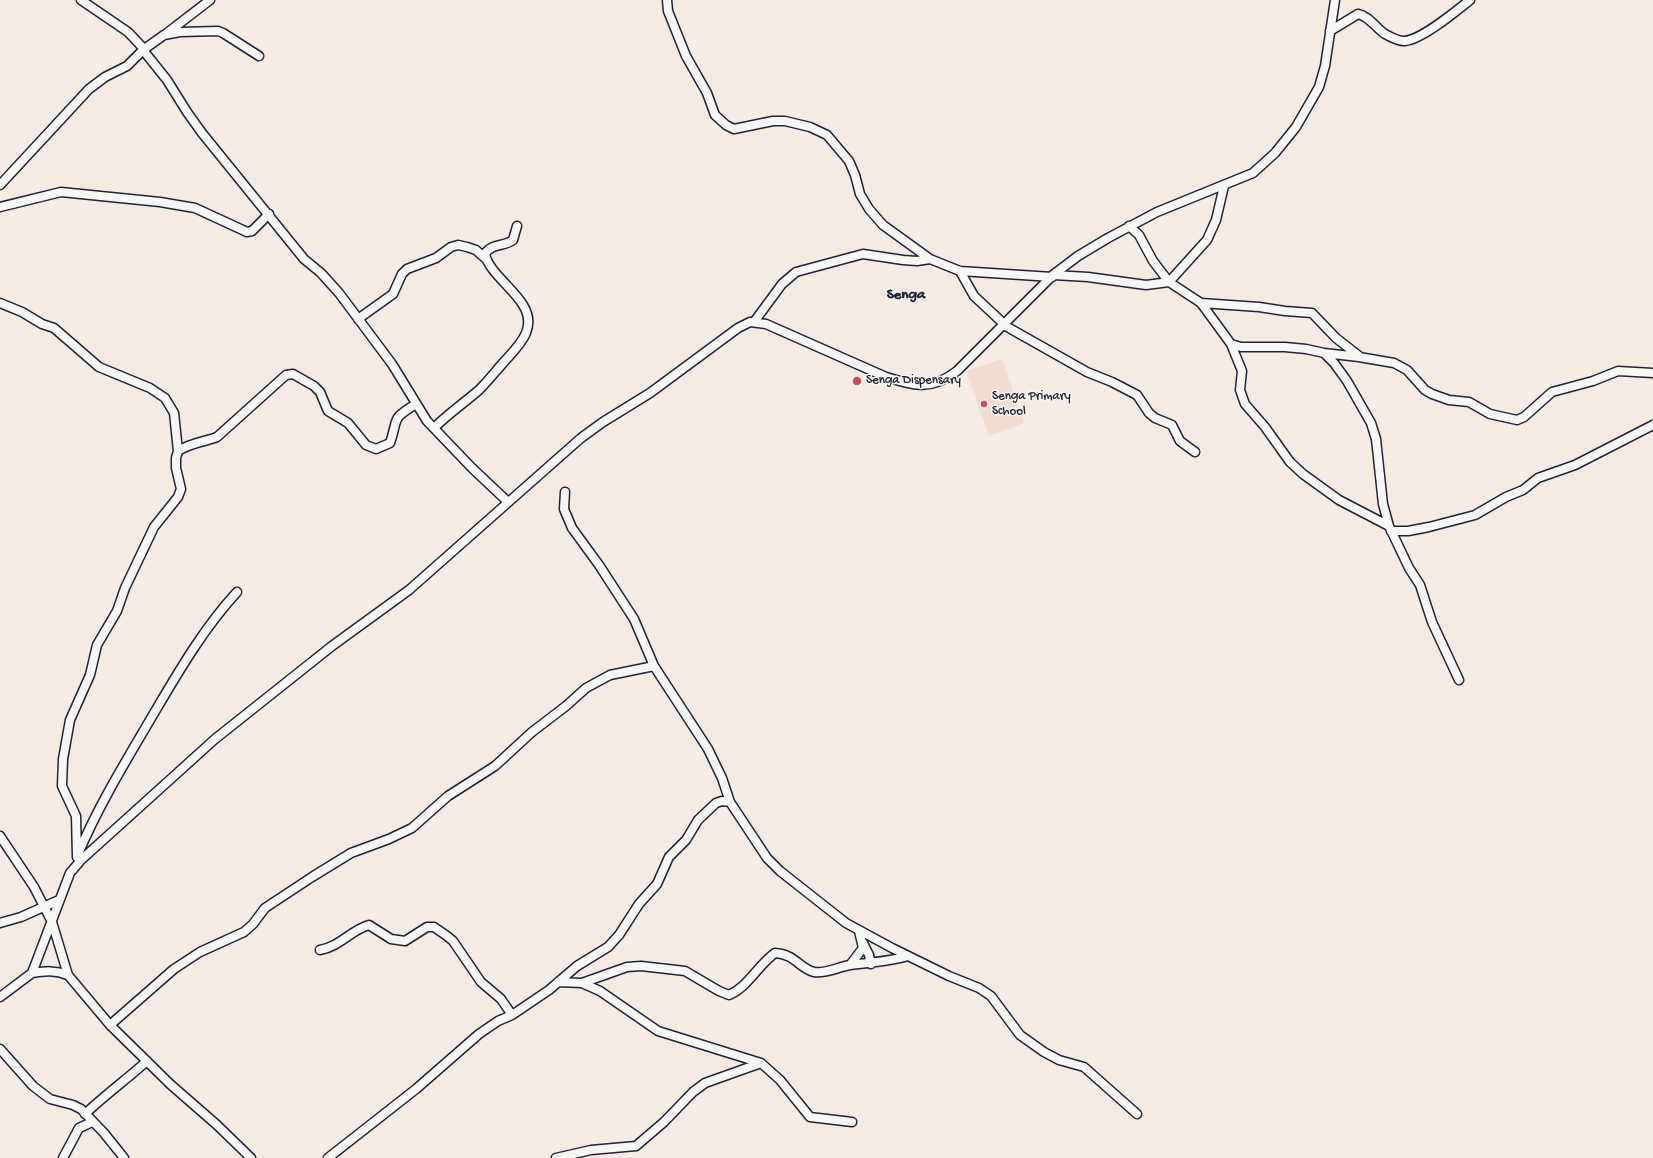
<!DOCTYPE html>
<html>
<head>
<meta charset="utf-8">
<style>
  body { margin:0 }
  canvas { display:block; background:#f5ebe3 }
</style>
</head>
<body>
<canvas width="1653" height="1158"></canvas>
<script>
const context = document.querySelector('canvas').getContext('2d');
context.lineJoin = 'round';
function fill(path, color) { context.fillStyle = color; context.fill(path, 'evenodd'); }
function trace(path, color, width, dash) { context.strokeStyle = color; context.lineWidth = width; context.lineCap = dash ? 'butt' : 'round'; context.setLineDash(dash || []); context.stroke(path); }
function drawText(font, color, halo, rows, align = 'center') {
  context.font = font + ' "Gochi Hand",sans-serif'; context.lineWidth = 3; context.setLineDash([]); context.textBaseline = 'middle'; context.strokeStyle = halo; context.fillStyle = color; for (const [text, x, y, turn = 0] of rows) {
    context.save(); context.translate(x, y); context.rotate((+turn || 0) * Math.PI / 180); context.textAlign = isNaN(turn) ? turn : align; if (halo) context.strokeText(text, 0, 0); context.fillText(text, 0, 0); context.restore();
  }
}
fill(new Path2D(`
  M1002,359L1024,423L989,436L966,371Z`), '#f4ddd0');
const minor = new Path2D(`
  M81,0L128,32L145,50
  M667,0L668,11L686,56L707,93L715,115L726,125L734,129L773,121H785L810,127L827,135L849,161L855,175L860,194L869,209L883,225L930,259L960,271L1052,277
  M1330,31L1358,14C1369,16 1376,28 1385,34C1391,37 1399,42 1405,41C1423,39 1456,11 1470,0
  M167,33L210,0
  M143,50L167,80L187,112L202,133L304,259L321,273L339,293L392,364L427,421L472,468L507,501
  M0,185L89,89L105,77L127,66L143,50L164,35L180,32L218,31L223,33L259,56
  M0,207L61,192L160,202L195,208L247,232L252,231L269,214
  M1129,226L1139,235L1153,261L1169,282L1201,303L1231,344L1241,347H1285L1306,349L1324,353L1334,363L1347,381L1371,423L1376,439L1383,504L1389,526L1409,568L1420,585L1432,622L1459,680
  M960,271L974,296L1003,323
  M1053,275L1088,277L1146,285L1169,282L1207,240L1216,220L1224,186
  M0,303L22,312L42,324L54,328L99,367L150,388L165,398L174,413L178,451
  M1201,303L1259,307L1285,311L1312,313L1336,338L1359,356
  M358,319L393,294L402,274L407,269L436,258L451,247L458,245L467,247L476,250L486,259
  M754,322L782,284L796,272L863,254L903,260L917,261L930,259
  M1002,324L1087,372L1112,382L1137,395L1149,413L1155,418L1172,425L1180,441L1195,452
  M1231,344L1242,371L1240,390L1245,404L1265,427L1290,462L1303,474L1339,500L1389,526
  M1324,353L1359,357L1394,363L1407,370L1425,390L1432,394L1449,400L1469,402L1490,414L1517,420L1524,417L1552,392L1593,381L1618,371L1653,373
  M434,428C448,414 464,403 479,390C488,381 495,372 503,363C518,346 538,329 523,305C514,289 488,271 485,254C491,243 504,247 513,240L517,226
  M565,492L564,509L572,528L599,565L634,619L654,666L708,749L722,778L730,802L767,858L780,871L846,923L892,948L949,976L979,988L991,996L1020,1035L1044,1052L1059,1060L1084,1067L1137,1114
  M1391,531H1408L1429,527L1475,515L1506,497L1523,490L1538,478L1575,465L1653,425
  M0,836L34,887L52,922L68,975L110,1025L170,1084L217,1125L251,1158
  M78,854C98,807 124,764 150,720C176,676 202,630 237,592
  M77,857L76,816L62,786L63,759L70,720L90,675L97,645L117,611L125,588L154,527L178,497L181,489L176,468V458L178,451C190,443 204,442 217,437L286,375L293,374L314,386L320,392L328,411L348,423L366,445L376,449L390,443C399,417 390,420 416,404
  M0,923L21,917L59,900
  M863,943L869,955L871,964
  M320,950C341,946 351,930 369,925L391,939L405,941L427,927H434L447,936L453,941L481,982L501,999L512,1015
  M850,965L863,948L859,931
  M32,973C45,971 55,970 68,975
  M558,982L582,983L600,991L658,1031L761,1063L780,1080L810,1117L852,1122
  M582,983L627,967L641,966L685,971L719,991L729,995C748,987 758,965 775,953C795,954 800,969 814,972C826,974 838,967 850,965C870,962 889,962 908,956
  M0,997L32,973L70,873L81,860L215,739L332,646L409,590L581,438L603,422L650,393L738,328L750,322L766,324L886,377C915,386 931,391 957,371L1053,275L1078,256L1108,238L1157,212L1253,173L1275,153L1296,127L1319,87L1325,66L1335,0
  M110,1025L174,969L200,952L244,932L253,924L265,908L312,877L351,853L389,839L412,828L448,796L495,766L532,732L566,706L586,688L610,675L654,666
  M0,1049L33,1086L50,1099L73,1105L81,1109L104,1133L124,1158
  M85,1114C105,1095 127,1079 147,1061
  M63,1158L79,1128L92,1122
  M328,1158L416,1089L479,1034L498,1021L512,1015L549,990L577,966L608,947L619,935L639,904L657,884L669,857L686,840L698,820L716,803L722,801L730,802
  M556,1158L591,1150L636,1146L664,1122L693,1092L705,1083L761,1063`);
trace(minor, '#22223b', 11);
trace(minor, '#f6f6f2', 8);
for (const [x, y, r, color] of [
  [857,381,5,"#d1495b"],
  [984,404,4,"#d1495b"]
]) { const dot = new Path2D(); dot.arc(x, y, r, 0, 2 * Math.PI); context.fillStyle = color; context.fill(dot); trace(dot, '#f6f6f2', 1.5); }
drawText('13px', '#22223b', '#f6f6f2', [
  ["Senga Dispensary",866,381],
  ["Senga Primary",992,397],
  ["School",992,412]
], 'left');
drawText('bold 15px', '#22223b', '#f6f6f2', [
  ["Senga",906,296]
]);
</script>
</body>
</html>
